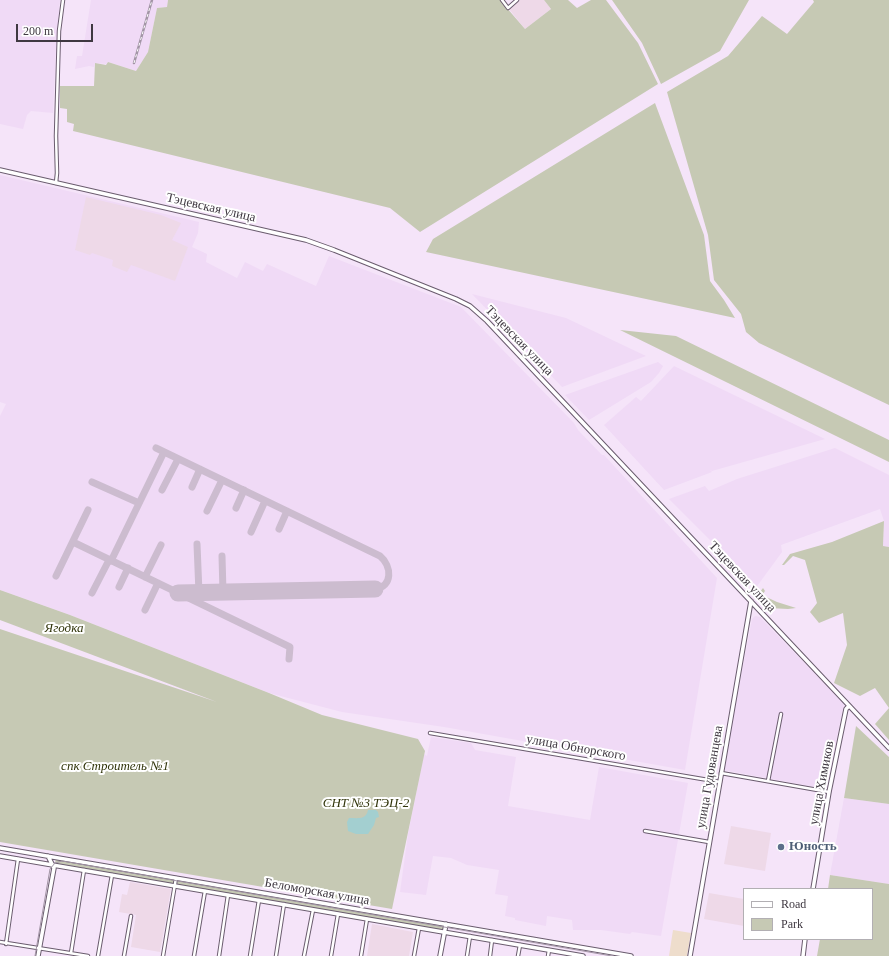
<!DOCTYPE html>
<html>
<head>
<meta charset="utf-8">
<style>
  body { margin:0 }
  #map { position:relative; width:889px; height:956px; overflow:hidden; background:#f5e4f9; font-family:"Times New Roman",serif }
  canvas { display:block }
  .legend { position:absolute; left:743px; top:888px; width:130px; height:52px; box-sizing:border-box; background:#fff; border:1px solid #b2afb3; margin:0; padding:5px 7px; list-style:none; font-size:12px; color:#3f3841 }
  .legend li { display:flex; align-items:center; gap:8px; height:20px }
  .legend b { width:20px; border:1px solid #b2afb3 }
  .scale { position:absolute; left:16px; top:24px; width:77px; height:18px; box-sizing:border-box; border:2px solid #3f3841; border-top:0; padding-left:5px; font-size:12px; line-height:14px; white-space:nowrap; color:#3f3841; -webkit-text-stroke:3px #fff; paint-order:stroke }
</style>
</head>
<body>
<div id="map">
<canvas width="889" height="956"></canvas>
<ul class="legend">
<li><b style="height:5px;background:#fff"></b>Road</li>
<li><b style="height:11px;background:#c6c9b4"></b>Park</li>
</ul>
<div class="scale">200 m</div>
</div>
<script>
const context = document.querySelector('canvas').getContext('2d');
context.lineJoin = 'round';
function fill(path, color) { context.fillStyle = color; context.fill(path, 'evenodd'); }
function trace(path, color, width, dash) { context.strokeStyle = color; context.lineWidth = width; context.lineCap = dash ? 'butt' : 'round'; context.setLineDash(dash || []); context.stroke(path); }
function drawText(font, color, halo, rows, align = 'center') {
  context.font = font + ' "Times New Roman",serif'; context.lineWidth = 4; context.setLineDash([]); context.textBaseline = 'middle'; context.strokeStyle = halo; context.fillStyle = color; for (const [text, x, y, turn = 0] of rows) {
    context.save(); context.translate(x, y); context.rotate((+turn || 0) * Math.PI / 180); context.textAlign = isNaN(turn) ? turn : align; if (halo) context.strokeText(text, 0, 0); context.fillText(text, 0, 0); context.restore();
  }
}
fill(new Path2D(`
  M673,930L691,933L687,956H669Z`), '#edc');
fill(new Path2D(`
  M0,0H60L56,48L53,113L31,111L27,115L23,129L0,124Z
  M91,0H168L167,7L157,8L148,52L136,71L108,62L106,64L95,63L94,67L89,66L75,69L77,56H82Z
  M0,175L199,222L198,233L192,247L207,254L206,262L237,278L245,262L263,271L267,264L316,286L329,256L461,307L574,423L578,430L602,455H604L717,578L685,770L444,727L342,712L269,693L70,615L0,590V416L6,404L0,402Z
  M472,294L566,318L646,356L562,387Z
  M658,362L663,366L659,373L651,382L589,420L565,395Z
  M674,366L825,439L712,471L710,470L712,472L664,490L604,425L636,397L641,401Z
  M835,448L889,475V547L883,546L884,521L880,509L781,545L782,552L755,589L731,561L669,499L705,486L709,491L737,479Z
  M755,616L760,617L844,704L826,789L723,770L752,619Z
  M431,737L471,743L475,750L516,757L508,806L590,820L599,767L688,783L661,936L632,932L630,934L601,930H573L572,920L547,916L546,926L515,920V918L505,916L508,896L495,894L499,870L467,865L451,858L433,856L426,895L400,892L408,834L424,754L427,756Z
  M844,798L889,804V884L830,875Z`), '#f0daf6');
fill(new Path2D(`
  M520,0H544L551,9L525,29L509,9Z
  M86,197L161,215L181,223L172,240L188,247L175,281L131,265L127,272L112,266L113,260L92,253L90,255L75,250Z
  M731,826L771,833L765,871L724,864Z
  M130,882L171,889L160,952L131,947L136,915L119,912L122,894L127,895Z
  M709,893L744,899V926L704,919Z
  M372,924L413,932L409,956H367Z`), '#eed9e8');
fill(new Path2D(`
  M168,0H500L525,29L551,9L544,0H568L577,8L591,0H606L638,43L658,84L420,232L390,208L73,131L74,124L67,122V109L60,108V86H94L95,63L106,65L108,62L136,71L148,52L157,8L167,7Z
  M612,0H749L720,51L661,84L642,43Z
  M813,0H889V405L759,343L746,332L741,314L714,280L708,235L667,92L728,56L762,16L787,34L814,2Z
  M655,103L704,235L710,281L724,300L735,318L426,252L433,239Z
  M620,330L676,336L889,440V462Z
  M884,521L883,546L889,547V708L875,688L860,696L834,683L847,645L843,613L819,623L810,612L817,603L805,560L793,556L784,565H782L790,554L832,542Z
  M763,588L765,591L762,595L777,602L796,608L788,609L769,608L757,596Z
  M0,590L70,615L269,693L322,715L418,739L425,751L392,909L0,842V629L217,702L0,620Z
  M889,708V740L875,724Z
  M856,726L889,757V804L844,798Z
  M56,858L175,879L174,884L55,863Z
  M830,875L889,884V956H817L820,939H872V889H828Z
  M178,879L444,926V931L177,885Z`), '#c6c9b4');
fill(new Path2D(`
  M368,810H376L378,812L379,817L376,818L374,825L368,834H356L348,831L347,822L349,818C358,818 366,820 368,810Z`), '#a3cfd0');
trace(new Path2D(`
  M156,448L380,556C392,566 393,587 375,589
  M92,482L139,503
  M192,487L200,469
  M162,490L178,459
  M236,508L244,490
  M207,511L222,480
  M279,529L287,511
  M251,532L265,501
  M73,542L290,647L289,659
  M197,544L199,593
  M222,556L223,592
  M111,561L164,452
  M56,576L88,510
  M145,577L161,545
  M119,587L128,568
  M92,593L109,560
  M145,610L158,583`), '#ccbccf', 7);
trace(new Path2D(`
  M178,593L375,589`), '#ccbccf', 17);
const street = new Path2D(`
  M502,0L508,8L517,0
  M56,183L57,173L56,136L59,31L63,0
  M430,733L720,782
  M721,773L829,792
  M768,781L781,714
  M645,831L709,842
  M0,942L88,956
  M6,944L18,859
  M71,953L84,870
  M98,956L112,875
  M124,956L131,916
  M163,956L176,878
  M194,956L205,891
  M219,956L228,895
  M250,956L259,900
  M276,956L284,904
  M304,956L313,910
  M331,956L338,914
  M361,956L367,919
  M414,956L419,928
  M467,956L470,936
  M490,956L492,940
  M518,956L520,945
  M548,956L549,950`);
const secondary = new Path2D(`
  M0,170L306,240L334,250L456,299L470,306L487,321L889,748
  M0,848L631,956
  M0,856L583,956
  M813,889L829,792L846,709L849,706
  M38,956L54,868L48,856
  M440,956L446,924
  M690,956L751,601
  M803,956L805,939`);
trace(street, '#6a5c6e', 4.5);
trace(secondary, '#6a5c6e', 5.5);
trace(street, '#fff', 2.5);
trace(secondary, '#fff', 3.5);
trace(new Path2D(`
  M35,956L50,869L55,863L62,861L612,956`), '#a295a5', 1);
const rail = new Path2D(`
  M134,63L152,0`);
trace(rail, '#a295a5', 2.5);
trace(rail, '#fff', 1, [3]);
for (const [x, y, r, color] of [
  [781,847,4,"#5c6f8a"]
]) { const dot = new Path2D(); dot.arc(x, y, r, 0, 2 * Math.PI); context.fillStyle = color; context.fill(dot); trace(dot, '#fff', 1.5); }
drawText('13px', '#3f3841', '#fff', [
  ["Тэцевская улица",211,208,13],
  ["Тэцевская улица",519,341,46],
  ["Тэцевская улица",742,577,47],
  ["улица Обнорского",576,748,10],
  ["улица Гудованцева",710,777,-80],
  ["улица Химиков",822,783,-79],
  ["Беломорская улица",317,892,10]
]);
drawText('italic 13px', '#30340a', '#fff', [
  ["Ягодка",64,629],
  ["спк Строитель №1",115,767],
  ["СНТ №3 ТЭЦ-2",366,804]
]);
drawText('bold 13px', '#4e5e75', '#fff', [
  ["Юность",789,847]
], 'left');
</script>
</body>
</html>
